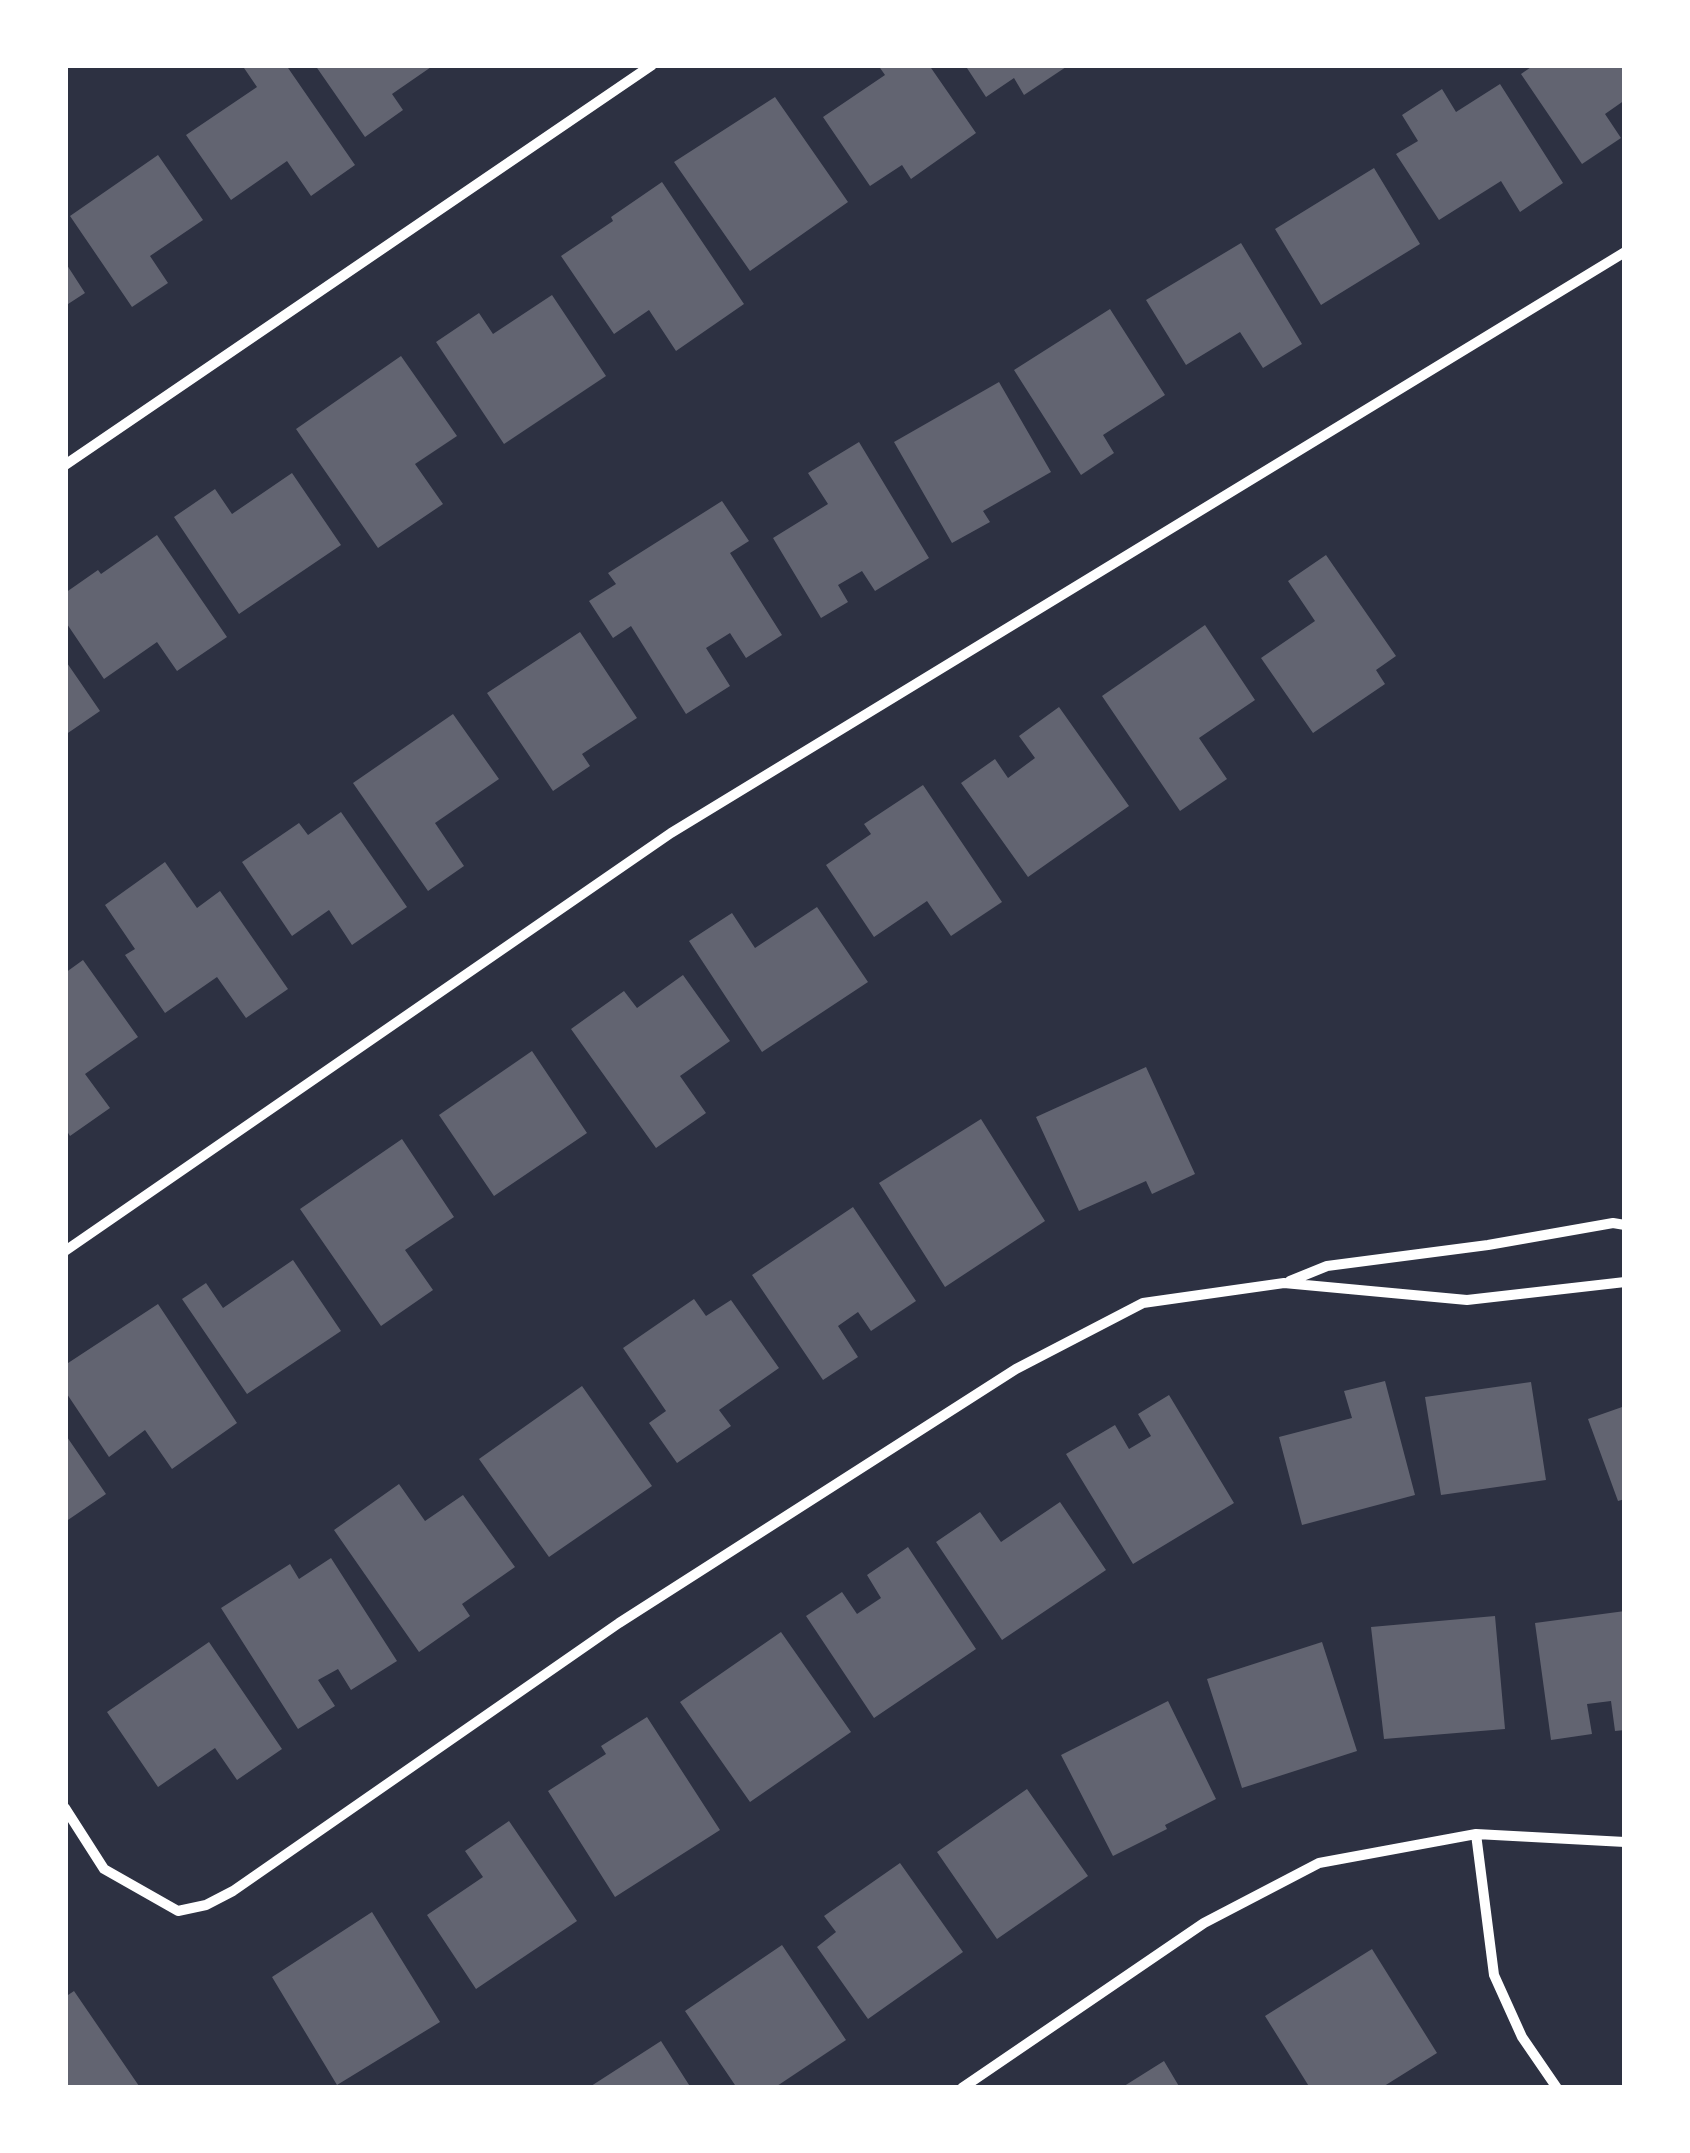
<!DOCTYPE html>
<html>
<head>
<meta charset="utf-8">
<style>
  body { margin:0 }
  #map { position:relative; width:1690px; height:2153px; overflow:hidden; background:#2d3142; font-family:"DejaVu Sans",sans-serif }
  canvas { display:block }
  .frame { position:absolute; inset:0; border:68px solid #fff; pointer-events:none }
</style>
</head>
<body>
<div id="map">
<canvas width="1690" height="2153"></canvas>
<div class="frame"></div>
</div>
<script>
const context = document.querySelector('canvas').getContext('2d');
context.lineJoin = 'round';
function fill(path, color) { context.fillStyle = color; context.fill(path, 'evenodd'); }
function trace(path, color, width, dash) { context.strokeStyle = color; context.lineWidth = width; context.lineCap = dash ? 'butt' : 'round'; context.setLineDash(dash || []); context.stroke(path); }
fill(new Path2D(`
  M247,65H286L355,165L311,196L287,161L231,200L186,135L257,87L244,68Z
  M315,65H434L392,94L403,110L365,137Z
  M878,65H929L976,133L911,179L902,165L870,186L823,117L885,75Z
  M965,65H1069L1024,95L1014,78L986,97Z
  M1534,65H1625V100L1605,114L1621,138L1582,164L1521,74Z
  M1500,84L1563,183L1520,212L1501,181L1439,220L1396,154L1418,141L1402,115L1442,89L1456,112Z
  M775,97L848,202L750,271L674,162Z
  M158,155L203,220L150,256L168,283L132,307L70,216Z
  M1374,168L1420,244L1321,305L1275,229Z
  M662,182L744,304L676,351L649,310L614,334L561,256L613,221L611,217Z
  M1241,243L1302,344L1263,368L1240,332L1186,365L1146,300Z
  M65,262L85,293L65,306Z
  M552,295L606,376L504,444L436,342L479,313L493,334Z
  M1110,309L1165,395L1103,435L1114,453L1081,475L1014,370Z
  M401,356L457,436L415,464L443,504L378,548L296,429Z
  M999,382L1051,472L983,511L990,522L952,543L894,442Z
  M859,442L929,558L875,591L862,571L838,585L848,602L821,618L773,538L828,504L808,473Z
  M292,473L341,545L239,614L174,517L215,489L232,514Z
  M722,501L749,541L730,553L782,635L746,658L730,633L706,648L730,686L686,714L631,626L613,638L589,601L616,584L608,573Z
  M157,535L227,637L177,671L157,642L104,679L65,621V593L98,570L101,574Z
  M1326,555L1396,656L1376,670L1385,684L1313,733L1261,658L1315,621L1288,581Z
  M1205,625L1255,700L1199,738L1227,779L1180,811L1102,696Z
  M580,632L637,718L582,754L590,766L553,791L487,693Z
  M65,660L100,711L65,735Z
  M1059,707L1129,806L1028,877L961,783L995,759L1008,778L1035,758L1019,736Z
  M453,714L499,779L435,823L464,866L428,891L353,783Z
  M923,785L1002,902L951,936L927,901L874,937L826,865L871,834L864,824Z
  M341,812L407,907L352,945L329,910L292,936L242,862L299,823L308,835Z
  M165,862L197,908L220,891L288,989L246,1018L217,977L165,1013L125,955L135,949L105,905Z
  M817,907L868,982L762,1052L689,941L732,913L755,948Z
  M83,960L138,1037L85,1074L110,1108L70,1136L65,1128V973Z
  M683,975L730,1041L680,1076L706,1113L656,1148L571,1029L624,991L637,1008Z
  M532,1051L587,1133L494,1196L439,1115Z
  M1146,1067L1195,1174L1152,1194L1146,1181L1079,1211L1036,1117Z
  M981,1119L1045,1221L945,1287L879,1183Z
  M402,1139L454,1217L405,1250L433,1290L381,1326L300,1209Z
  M853,1207L916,1301L871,1331L858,1312L838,1326L858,1357L823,1380L752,1275Z
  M293,1260L341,1331L247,1394L182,1299L206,1283L223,1308Z
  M694,1299L706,1316L731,1300L779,1368L719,1410L731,1426L677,1463L649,1423L666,1411L623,1348Z
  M158,1304L237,1423L172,1469L145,1430L109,1457L65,1391V1365Z
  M1385,1381L1415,1495L1302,1525L1279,1437L1352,1418L1344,1391Z
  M1531,1382L1546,1480L1441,1495L1425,1397Z
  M582,1386L652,1486L549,1557L479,1459Z
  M1169,1395L1234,1503L1133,1564L1066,1454L1115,1425L1129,1449L1151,1436L1138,1414Z
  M1625,1406V1499L1618,1501L1588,1419Z
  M65,1434L106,1494L65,1522Z
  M399,1484L425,1521L463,1495L515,1567L462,1604L470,1616L419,1652L334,1530Z
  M1060,1502L1106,1570L1002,1640L936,1542L980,1512L1001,1542Z
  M908,1547L976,1649L874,1718L806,1616L842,1592L857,1614L881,1598L867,1575Z
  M331,1558L397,1661L351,1690L338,1669L318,1680L335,1706L298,1729L221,1608L290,1564L299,1579Z
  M1625,1611V1730L1615,1731L1611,1701L1587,1704L1592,1734L1551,1740L1535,1623Z
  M1495,1616L1505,1729L1384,1739L1371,1627Z
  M781,1632L851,1732L750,1802L680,1702Z
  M209,1642L282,1749L237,1780L215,1748L158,1787L107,1712Z
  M1322,1642L1357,1751L1242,1788L1207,1679Z
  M1168,1701L1216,1799L1165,1825L1167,1829L1113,1856L1061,1755Z
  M647,1717L720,1830L615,1897L548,1791L606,1754L601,1746Z
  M1027,1789L1088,1876L997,1939L937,1852Z
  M509,1821L577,1921L476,1989L427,1915L483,1877L465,1851Z
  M900,1863L963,1952L868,2019L817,1947L836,1932L824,1916Z
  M372,1912L440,2022L337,2085L272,1977Z
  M782,1945L846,2040L774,2088H737L685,2011Z
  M1372,1949L1437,2053L1381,2088H1310L1265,2016Z
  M74,1991L139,2086L136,2088H65V1997Z
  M661,2041L691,2088H588Z
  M1164,2061L1180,2088H1121Z`), '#626471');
trace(new Path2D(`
  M65,465L652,65
  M65,1251L671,833L1625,252
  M1290,1281L1327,1266L1488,1245L1613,1223L1625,1225
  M65,1808L104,1869L178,1911L206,1905L233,1891L619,1623L1016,1369L1143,1303L1284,1283L1467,1300L1625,1282
  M1476,1834L1494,1975L1522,2037L1557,2088
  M962,2088L1204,1923L1319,1863L1476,1834L1625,1842`), '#fff', 10);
</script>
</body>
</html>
